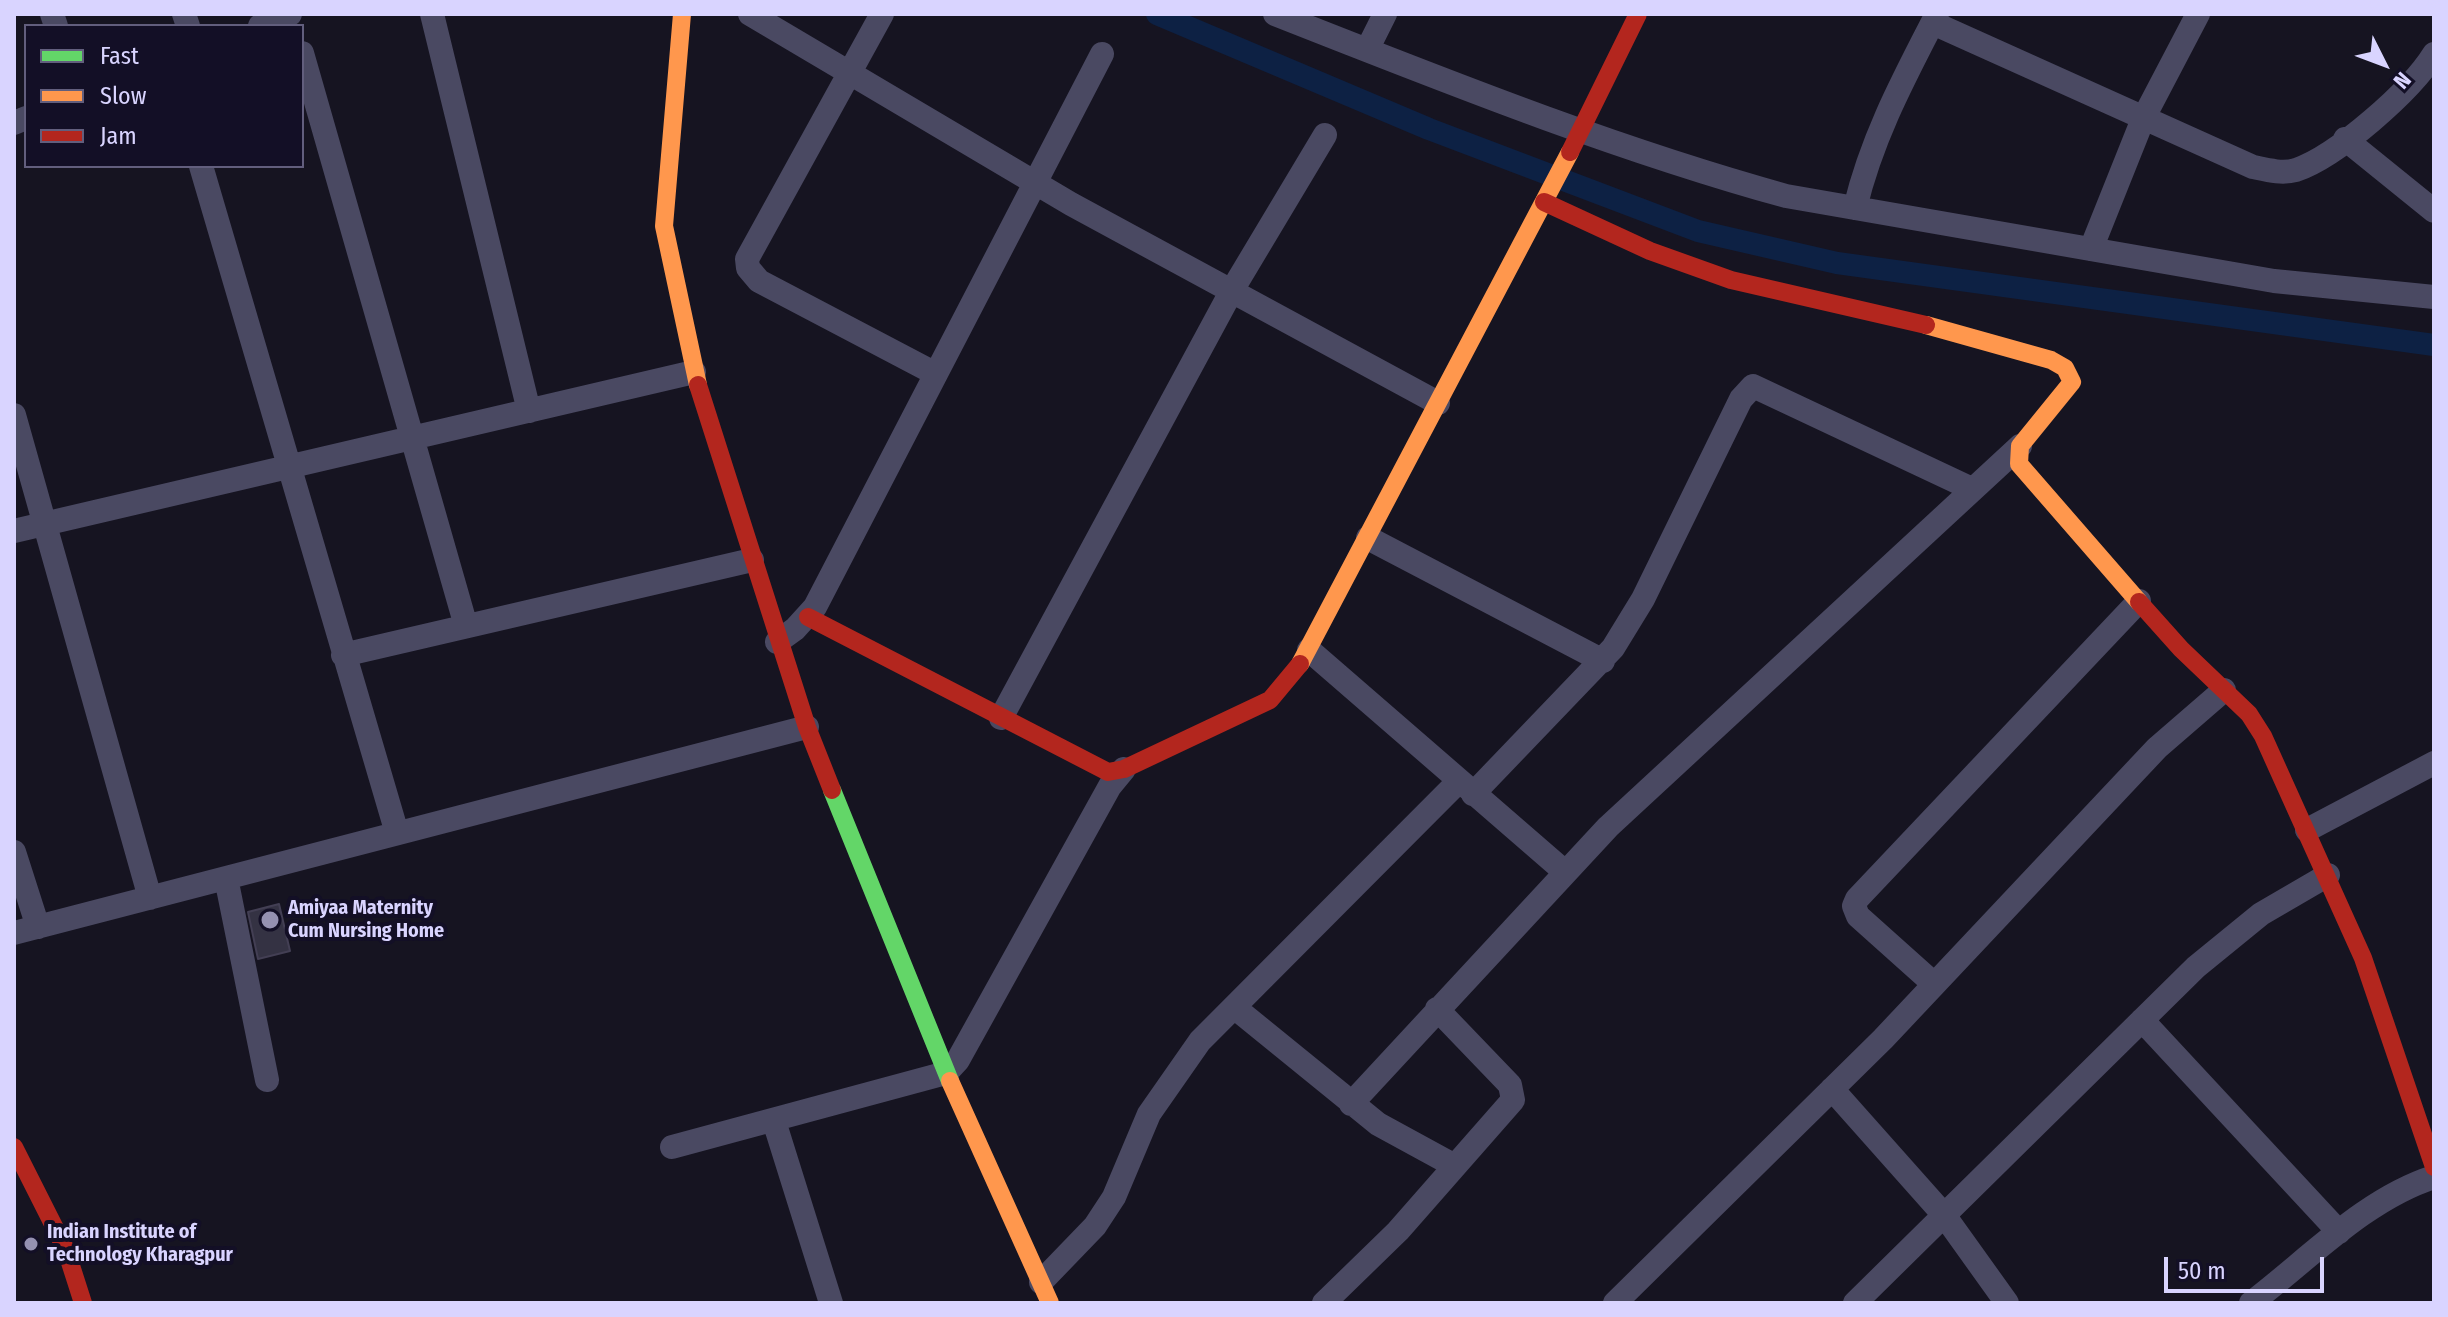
<!DOCTYPE html>
<html>
<head>
<meta charset="utf-8">
<style>
  body { margin:0 }
  #map { position:relative; width:2448px; height:1317px; overflow:hidden; background:#161421; font-family:"Fira Sans Condensed",sans-serif }
  canvas { display:block }
  .frame { position:absolute; inset:0; border:16px solid #d9d4ff; pointer-events:none }
  .legend { position:absolute; left:24px; top:24px; width:280px; height:144px; box-sizing:border-box; background:#130f26; border:2px solid #625e7d; margin:0; padding:10px 14px; list-style:none; font-size:24px; color:#d9d4ff }
  .legend li { display:flex; align-items:center; gap:16px; height:40px }
  .legend b { width:40px; border:2px solid #625e7d }
  .north { position:absolute; left:2344px; top:24px; width:80px; height:80px; -webkit-text-stroke:6px #130f26; paint-order:stroke; rotate:132deg; font-size:22px; font-weight:700; line-height:32px; text-align:center; color:#d9d4ff }
  .north::after { content:''; display:block; margin:auto; width:28px; height:36px; background:#d9d4ff; clip-path:polygon(50% 0,100% 100%,50% 72%,0 100%) }
  .scale { position:absolute; left:2164px; top:1257px; width:160px; height:36px; box-sizing:border-box; border:4px solid #d9d4ff; border-top:0; padding-left:10px; font-size:24px; line-height:28px; white-space:nowrap; color:#d9d4ff; -webkit-text-stroke:6px #130f26; paint-order:stroke }
</style>
</head>
<body>
<div id="map">
<canvas width="2448" height="1317"></canvas>
<div class="frame"></div>
<ul class="legend">
<li><b style="height:10px;background:#63d668"></b>Fast</li>
<li><b style="height:10px;background:#ff974d"></b>Slow</li>
<li><b style="height:10px;background:#b3261e"></b>Jam</li>
</ul>
<div class="north">N</div>
<div class="scale">50 m</div>
</div>
<script>
const context = document.querySelector('canvas').getContext('2d');
context.lineJoin = 'round';
function trace(path, color, width, dash) { context.strokeStyle = color; context.lineWidth = width; context.lineCap = dash ? 'butt' : 'round'; context.setLineDash(dash || []); context.stroke(path); }
function fill(path, color) { context.fillStyle = color; context.fill(path, 'evenodd'); }
function drawText(font, color, halo, rows, align = 'center') {
  context.font = font + ' "Fira Sans Condensed",sans-serif'; context.lineWidth = 8; context.setLineDash([]); context.textBaseline = 'middle'; context.strokeStyle = halo; context.fillStyle = color; for (const [text, x, y, turn = 0] of rows) {
    context.save(); context.translate(x, y); context.rotate((+turn || 0) * Math.PI / 180); context.textAlign = isNaN(turn) ? turn : align; if (halo) context.strokeText(text, 0, 0); context.fillText(text, 0, 0); context.restore();
  }
}
trace(new Path2D(`
  M1157,14L1429,129L1698,231L1837,263L2434,345`), '#0d2144', 22);
const building = new Path2D(`
  M279,904L290,951L258,959L248,912Z`);
fill(building, '#343243');
trace(building, '#433f54', 2);
trace(new Path2D(`
  M52,14L56,26
  M184,14L188,26
  M432,14L529,411
  M750,14L1071,204L1438,403
  M882,14L747,259L748,268L759,281L936,374
  M1275,14C1443,80 1612,148 1786,196L2274,281L2434,297
  M1933,23L2253,167C2267,170 2282,174 2296,170C2337,156 2411,91 2434,54
  M260,26L290,14
  M1367,50L1385,14
  M302,53L466,626
  M14,123L26,118
  M2345,139L2434,211
  M201,166L397,833
  M1855,208C1872,137 1904,78 1937,14
  M2091,249L2143,119L2198,14
  M14,415L150,898
  M14,531L694,372
  M1368,538L1603,661
  M777,642L795,629L815,607L1102,54
  M1309,650L1565,872
  M343,655L752,560
  M1001,718L1231,292L1325,135
  M1473,794L1613,648L1643,599L1741,399L1753,386L1972,489
  M2307,830L2434,763
  M14,852L38,927
  M226,878L267,1080
  M14,933L807,727
  M1934,984L1858,916L1854,906L1857,899L2139,601
  M1234,1007L1378,1124L1455,1166
  M2142,1020L2339,1232
  M1832,1089L1944,1215L2007,1303
  M1351,1104L1608,827L2020,446
  M774,1121L831,1303
  M672,1147L946,1073L958,1060L1110,786L1124,769
  M1041,1282L1095,1226L1114,1197L1149,1114L1200,1041L1459,781
  M1324,1303L1398,1231L1513,1100L1510,1085L1437,1009
  M1615,1303L1883,1039L2157,748L2224,690
  M1855,1303L2196,967L2261,914L2328,875
  M2251,1303C2309,1259 2365,1199 2434,1177`), '#4a4962', 24);
trace(new Path2D(`
  M832,790L950,1081`), '#63d668', 18);
trace(new Path2D(`
  M682,14L664,226L698,385
  M1926,325L2051,360L2065,368L2072,382L2020,446L2019,464L2139,602
  M1300,664L1570,152
  M950,1081L1050,1303`), '#ff974d', 18);
trace(new Path2D(`
  M1570,152L1638,14
  M1544,202L1650,251L1731,280L1926,325
  M698,385L807,727L832,790
  M2139,602L2181,649L2249,714L2263,736L2363,958L2434,1167
  M808,617L1108,772L1124,769L1270,700L1300,664
  M14,1147L66,1250L83,1303`), '#b3261e', 18);
for (const [x, y, r, color] of [
  [270,920,10,"#9591b1"],
  [31,1244,8,"#9591b1"]
]) { const dot = new Path2D(); dot.arc(x, y, r, 0, 2 * Math.PI); context.fillStyle = color; context.fill(dot); trace(dot, '#130f26', 3); }
drawText('bold 20px', '#d9d4ff', '#130f26', [
  ["Amiyaa Maternity",288,908],
  ["Cum Nursing Home",288,931],
  ["Indian Institute of",47,1232],
  ["Technology Kharagpur",47,1255]
], 'left');
</script>
</body>
</html>
